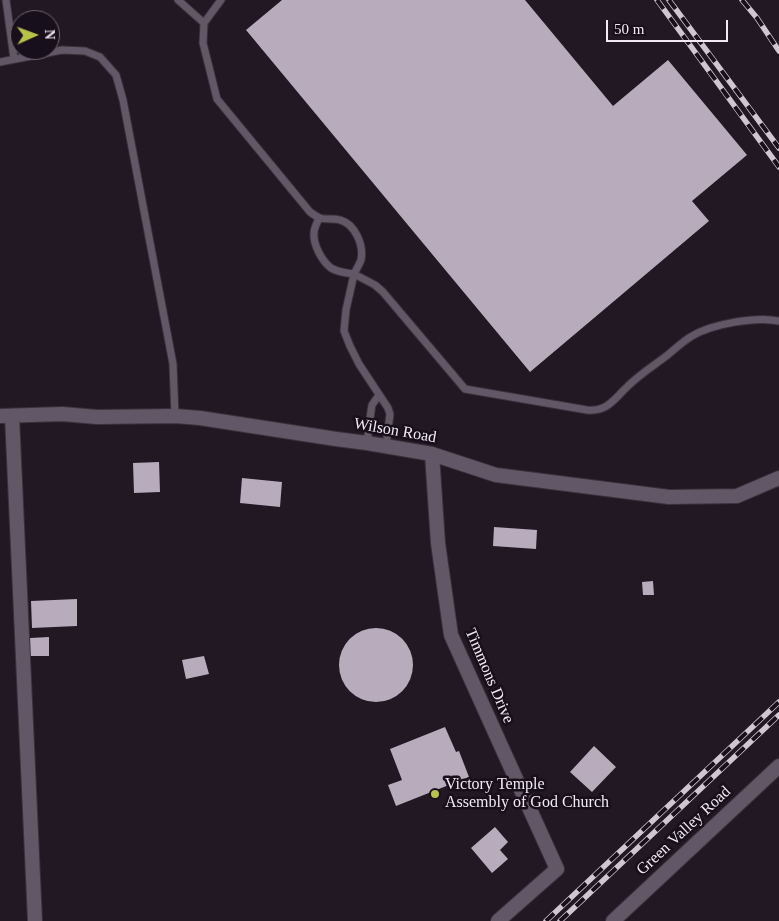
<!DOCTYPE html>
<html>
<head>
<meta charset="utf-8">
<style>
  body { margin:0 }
  #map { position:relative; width:779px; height:921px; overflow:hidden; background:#211824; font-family:"Times New Roman",serif }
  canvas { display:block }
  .north { position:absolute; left:10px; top:10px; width:50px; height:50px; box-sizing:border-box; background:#170f1b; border:1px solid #6e6771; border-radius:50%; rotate:88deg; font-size:14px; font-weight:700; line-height:20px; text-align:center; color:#f1eaf3 }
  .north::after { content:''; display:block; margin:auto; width:18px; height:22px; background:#b8c147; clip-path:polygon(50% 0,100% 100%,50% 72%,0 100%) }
  .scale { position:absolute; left:606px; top:20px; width:122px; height:22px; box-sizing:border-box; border:2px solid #f1eaf3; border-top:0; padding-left:6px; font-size:15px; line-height:18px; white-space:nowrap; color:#f1eaf3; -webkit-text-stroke:4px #170f1b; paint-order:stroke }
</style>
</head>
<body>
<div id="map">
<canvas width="779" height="921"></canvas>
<div class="north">N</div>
<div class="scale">50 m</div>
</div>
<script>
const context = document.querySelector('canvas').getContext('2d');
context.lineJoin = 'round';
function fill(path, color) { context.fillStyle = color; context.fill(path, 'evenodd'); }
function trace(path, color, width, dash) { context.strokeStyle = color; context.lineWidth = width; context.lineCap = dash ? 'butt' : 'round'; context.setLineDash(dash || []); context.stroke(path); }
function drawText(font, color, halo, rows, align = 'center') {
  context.font = font + ' "Times New Roman",serif'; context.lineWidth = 5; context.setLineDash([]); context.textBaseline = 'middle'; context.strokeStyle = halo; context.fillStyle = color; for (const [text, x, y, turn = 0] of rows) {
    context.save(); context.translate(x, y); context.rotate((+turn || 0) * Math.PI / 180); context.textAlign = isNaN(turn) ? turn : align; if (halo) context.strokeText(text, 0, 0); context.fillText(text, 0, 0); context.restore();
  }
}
fill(new Path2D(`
  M282,0H525L613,106L668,60L747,155L692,201L709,221L530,372L246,30Z
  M159,462L160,492L134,493L133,463Z
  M242,478L282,482L280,507L240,503Z
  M494,527L537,530L536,549L493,546Z
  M653,581L654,595H643L642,582Z
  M77,599V626L32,628L31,601Z
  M339 665a37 37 0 1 1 74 0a37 37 0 1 1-74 0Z
  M49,637V656H30V638Z
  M204,656L209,674L186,679L182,660Z
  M445,727L456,752L459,751L469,777L396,806L388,785L402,780L390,749Z
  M594,746L616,767L592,792L570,772Z
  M495,827L508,842L500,850L508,859L492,873L471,848Z`), '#b7abbc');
const lane = new Path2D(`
  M6,0L14,59
  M178,0L204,23
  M221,0L204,23L203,43L217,99L310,212C313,214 317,217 320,218C327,220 334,218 340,220C355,224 364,245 361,260C359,265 356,270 354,274L375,285L383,292L465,389L587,410C608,412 615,398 628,386C639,375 653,366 665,357C674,350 683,341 692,336C712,324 757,316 779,321
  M0,62L62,50L85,51L100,57L116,75L123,100L173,364L175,416
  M319,218C317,223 314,228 314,233C313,245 322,261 331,268C337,272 346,273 354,274L346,310L344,331L350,346L359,364L388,408L390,414L386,446
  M367,443L371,411L372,405L379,395`);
const street = new Path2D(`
  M0,416L62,414L97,417L175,416L200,418L336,439L367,443L432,454L496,475L669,497L737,496L779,478
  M12,416L35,921
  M432,454L438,543L451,635L502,748L557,869L498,921
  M613,921L779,766`);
trace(lane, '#38323b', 9);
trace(street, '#38323b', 16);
trace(lane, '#615766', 7);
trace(street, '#615766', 14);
const rail = new Path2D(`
  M657,0L779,167
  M669,0L779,148
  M742,0L757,18L779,51
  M546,921L779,702
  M560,921L779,715`);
trace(rail, '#cec6d0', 5.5);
trace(rail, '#170f1b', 4, [11]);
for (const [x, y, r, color] of [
  [435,794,5,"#b8c147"]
]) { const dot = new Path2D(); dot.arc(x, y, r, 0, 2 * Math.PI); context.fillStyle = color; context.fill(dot); trace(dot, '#170f1b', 2); }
drawText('16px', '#f1eaf3', '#170f1b', [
  ["Wilson Road",395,431,10],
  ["Timmons Drive",489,676,67],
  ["Green Valley Road",684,831,-43]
]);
drawText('16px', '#f1eaf3', '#170f1b', [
  ["Victory Temple",445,785],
  ["Assembly of God Church",445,803]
], 'left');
</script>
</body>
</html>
